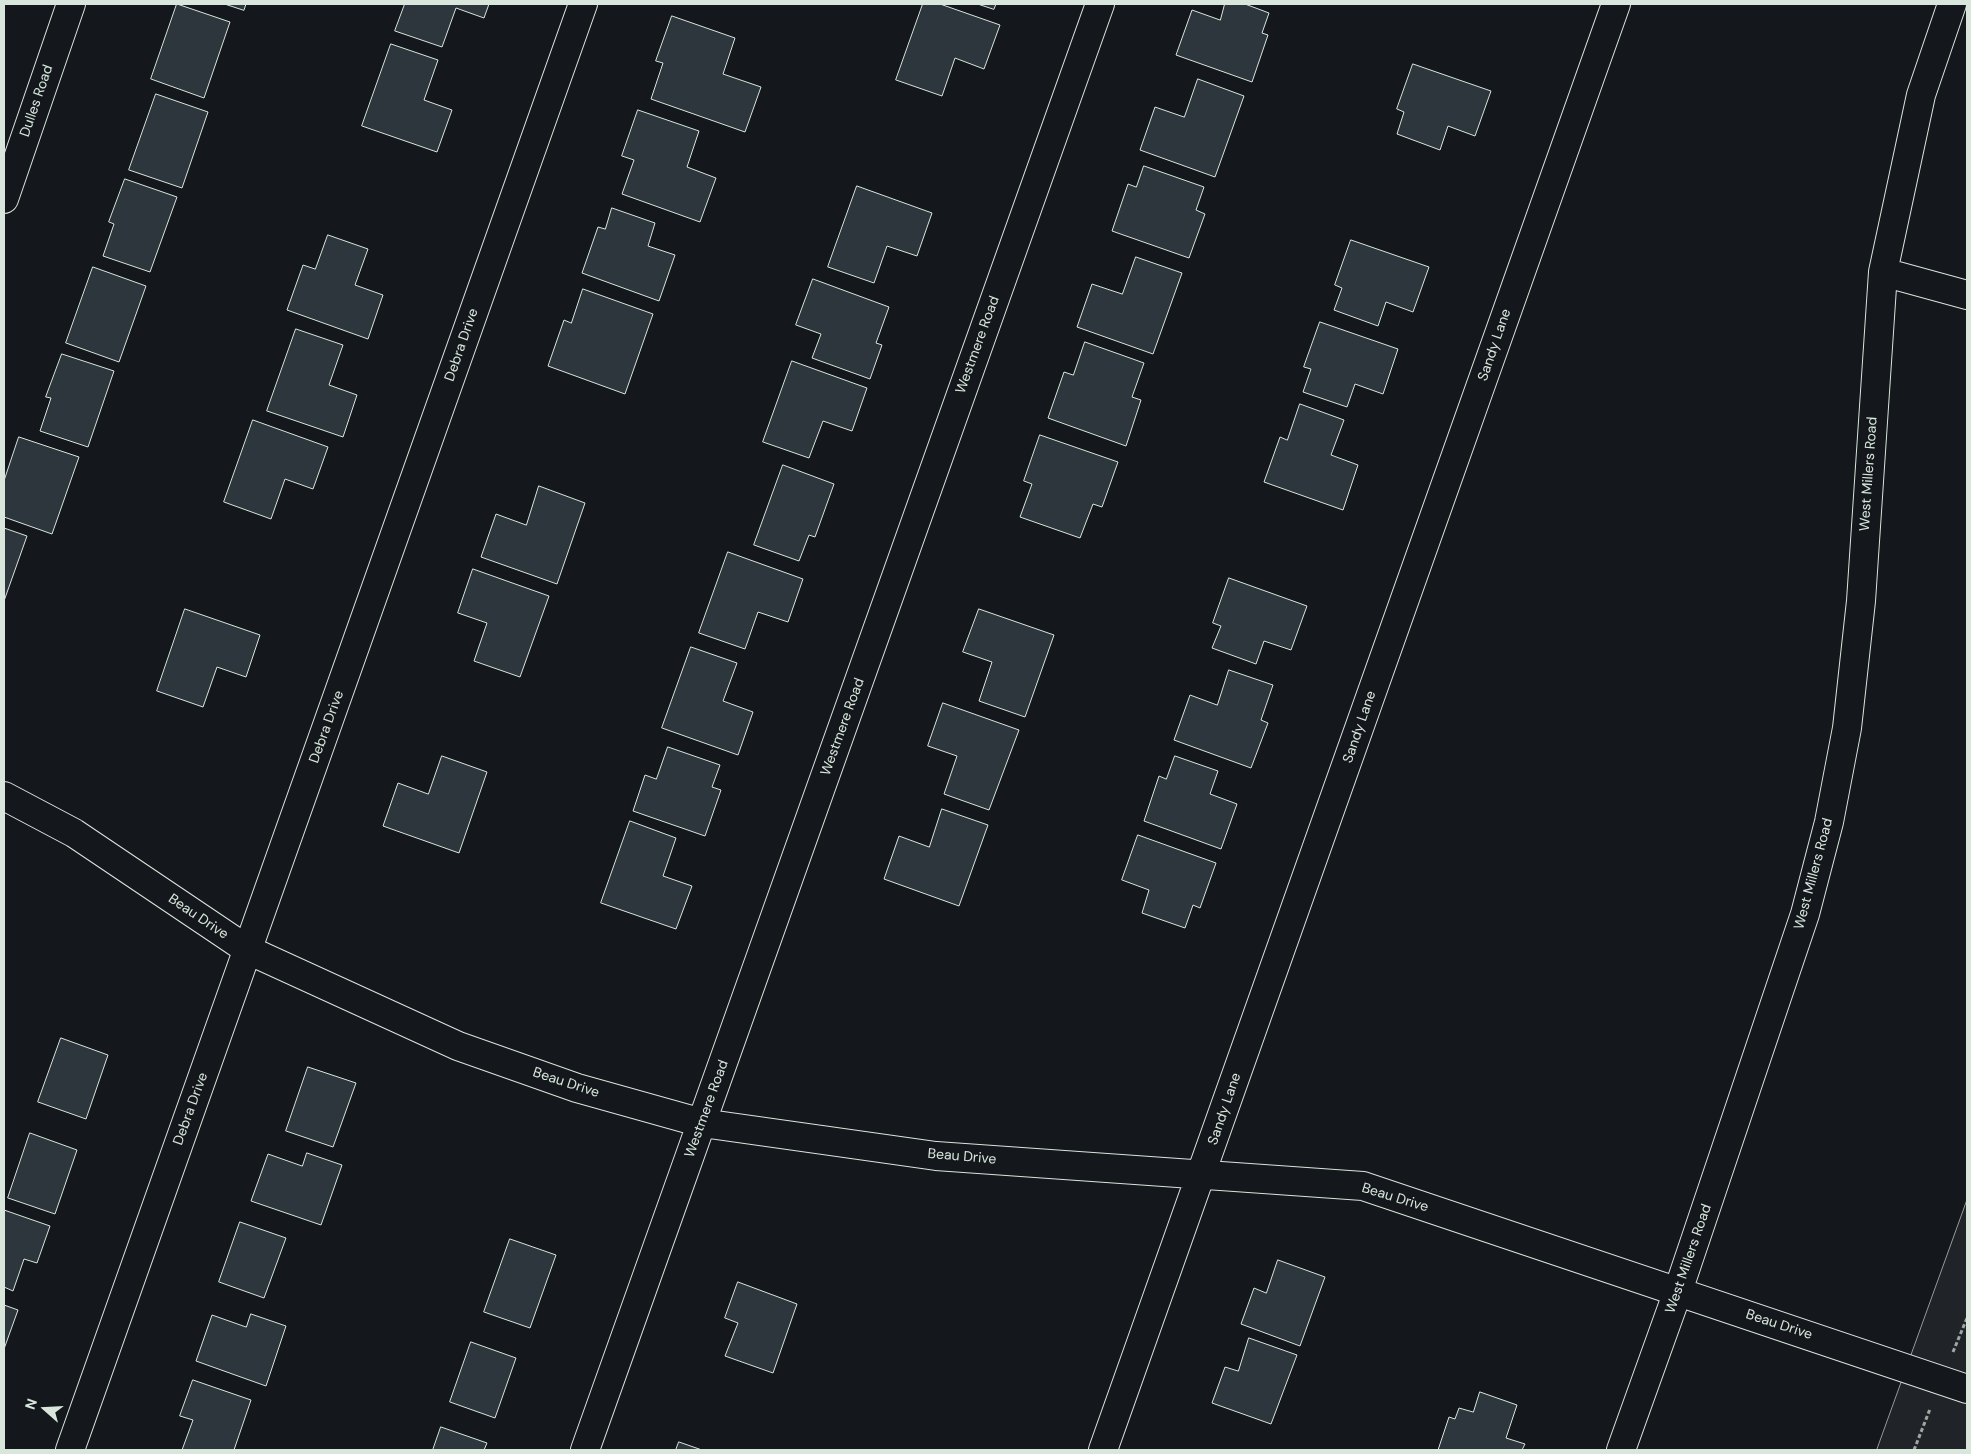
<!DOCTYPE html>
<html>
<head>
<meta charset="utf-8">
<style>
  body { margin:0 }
  #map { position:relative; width:1971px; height:1454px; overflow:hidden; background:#14181c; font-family:"DM Sans",sans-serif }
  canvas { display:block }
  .frame { position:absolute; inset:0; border:5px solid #d8e6dc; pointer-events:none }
  .north { position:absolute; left:20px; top:1384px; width:50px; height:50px; -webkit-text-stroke:4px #14181c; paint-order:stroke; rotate:289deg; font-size:14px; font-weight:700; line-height:20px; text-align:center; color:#d8e6dc }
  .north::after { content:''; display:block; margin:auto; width:18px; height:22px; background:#d8e6dc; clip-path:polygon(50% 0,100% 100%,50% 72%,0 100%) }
</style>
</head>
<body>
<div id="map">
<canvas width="1971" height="1454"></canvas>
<div class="frame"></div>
<div class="north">N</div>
</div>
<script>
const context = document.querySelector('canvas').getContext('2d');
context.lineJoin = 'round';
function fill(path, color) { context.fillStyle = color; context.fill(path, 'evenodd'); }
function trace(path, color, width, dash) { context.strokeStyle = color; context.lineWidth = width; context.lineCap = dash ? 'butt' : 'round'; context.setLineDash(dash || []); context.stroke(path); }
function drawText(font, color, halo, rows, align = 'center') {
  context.font = font + ' "DM Sans",sans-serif'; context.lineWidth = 4; context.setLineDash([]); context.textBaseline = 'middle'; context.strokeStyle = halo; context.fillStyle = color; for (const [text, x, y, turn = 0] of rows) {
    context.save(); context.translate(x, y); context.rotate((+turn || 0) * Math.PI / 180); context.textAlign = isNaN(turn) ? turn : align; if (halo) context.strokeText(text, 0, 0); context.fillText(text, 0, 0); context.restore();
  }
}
const green = new Path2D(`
  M1967,1200V1450H1877Z`);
fill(green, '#202428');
trace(green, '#939e99', 1);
const building = new Path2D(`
  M177,4L230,22L204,98L151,79Z
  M225,4H246L244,10Z
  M405,4H489L484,18L456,8L442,47L395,31Z
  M923,4H940L1000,25L984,69L955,58L942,96L896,80Z
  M978,4H996L994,9Z
  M1225,4H1245L1269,13L1262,33L1268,35L1252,82L1176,55L1192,10L1220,20Z
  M672,16L735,38L723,74L761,87L745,132L651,99L663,63L656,61Z
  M391,44L438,60L424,100L452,110L437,152L362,126Z
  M1413,64L1491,91L1475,136L1448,126L1440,150L1397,134L1404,112L1397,109Z
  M1198,79L1244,96L1215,177L1140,150L1155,107L1184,117Z
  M156,94L208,112L182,188L129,170Z
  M638,110L699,131L687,167L716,178L700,222L622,194L634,160L622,156Z
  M1144,166L1204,187L1196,210L1205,214L1189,258L1112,231L1128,184L1136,187Z
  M125,179L177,197L150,272L103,256L114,224L109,222Z
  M857,186L932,213L917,256L887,246L874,283L828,267Z
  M612,208L655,223L648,246L675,255L659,301L582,273L598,227L605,229Z
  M328,235L368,249L355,285L383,295L368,339L287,310L303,265L315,269Z
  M1351,240L1429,267L1413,312L1386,302L1378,326L1334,310L1342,288L1335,285Z
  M1136,257L1182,273L1153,354L1077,327L1092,284L1122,294Z
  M93,267L146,286L119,362L66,343Z
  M813,279L889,307L876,343L882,345L870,379L812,358L821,334L796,325Z
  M583,289L653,314L625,394L548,366L564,320L571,323Z
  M1320,322L1398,349L1383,394L1355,384L1347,407L1303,392L1311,369L1304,367Z
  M296,329L343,345L329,385L357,395L343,437L267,411Z
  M1085,342L1144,363L1132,397L1141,400L1126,446L1048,418L1064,372L1073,375Z
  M62,354L114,371L88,447L40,431L51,398L46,397Z
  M792,361L867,388L852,431L823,421L809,458L763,442Z
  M1300,404L1344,420L1331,455L1358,465L1343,510L1264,482L1280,437L1287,440Z
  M253,420L328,447L313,489L285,479L271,519L224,502Z
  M1040,435L1118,462L1102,507L1093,504L1080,538L1020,517L1032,484L1024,481Z
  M19,437L79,457L52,534L4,517V481Z
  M783,465L834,484L815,537L809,535L799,561L754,545Z
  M539,486L585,503L557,584L481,557L496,514L526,525Z
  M4,528L27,536L4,601Z
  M728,552L803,579L788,622L758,612L745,649L699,633Z
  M473,569L549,596L520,677L474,661L487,623L458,613Z
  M1229,578L1307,606L1291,650L1264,641L1256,664L1212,648L1221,626L1213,623Z
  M185,609L260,635L246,677L217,667L203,707L157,691Z
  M979,609L1054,635L1025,717L979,701L992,662L963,652Z
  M691,647L737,663L723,701L753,712L738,755L662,728Z
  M1229,670L1273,685L1261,720L1268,723L1251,768L1174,740L1190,695L1217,705Z
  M943,703L1019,730L989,810L944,794L957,756L928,746Z
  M668,747L720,765L712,787L721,790L705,836L633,811L645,775L656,779Z
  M442,756L487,772L459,853L383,826L398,783L428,794Z
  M1175,756L1218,771L1210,794L1237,804L1221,849L1144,821L1159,776L1166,779Z
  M942,809L988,825L959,906L884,879L899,836L929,847Z
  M630,821L676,838L663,876L692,886L676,929L601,903Z
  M1138,835L1216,863L1200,908L1193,905L1185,928L1142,913L1149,890L1122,880Z
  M61,1038L108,1055L86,1119L38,1102Z
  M308,1067L356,1083L333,1147L286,1131Z
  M30,1133L77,1150L55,1214L8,1198Z
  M307,1153L342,1165L321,1225L251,1201L268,1154L302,1166Z
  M4,1210L50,1226L37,1263L24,1259L13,1291L4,1287Z
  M240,1222L286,1238L264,1298L219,1282Z
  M510,1239L556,1255L530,1328L484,1312Z
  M1278,1260L1325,1277L1300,1346L1241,1324L1254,1288L1266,1293Z
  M738,1282L797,1304L773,1373L725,1356L738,1323L725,1318Z
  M4,1305L18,1310L4,1349Z
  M251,1314L286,1326L266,1386L196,1361L212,1315L246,1327Z
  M1249,1338L1297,1355L1271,1424L1212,1403L1225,1367L1238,1371Z
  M471,1342L516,1358L495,1418L450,1402Z
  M193,1380L251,1400L234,1450H182L193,1420L180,1416Z
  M1480,1392L1517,1405L1506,1438L1525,1444L1522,1450H1438L1449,1417L1455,1419L1459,1408L1473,1412Z
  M441,1427L487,1443L484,1450H433Z
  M679,1442L702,1450H676Z`);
fill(building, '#2c363c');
trace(building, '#d8e6dc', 1);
const minor = new Path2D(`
  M4,199L71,4
  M1883,272L1967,295
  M4,796L74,833L248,950L458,1046L577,1088L702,1123L936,1156L1363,1186L1967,1389
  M70,1450L583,4
  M585,1450L1100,4
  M1103,1450L1616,4
  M1621,1450L1678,1291L1805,914L1829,822L1847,728L1861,601L1883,272L1921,95L1952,4`);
trace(minor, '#d8e6dc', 30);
trace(new Path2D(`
  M1953,1352L1967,1318
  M1914,1450L1930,1409`), '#9da8a2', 3, [4, 2.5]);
trace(minor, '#14181c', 28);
drawText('14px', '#d8e6dc', '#14181c', [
  ["Dulles Road",37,101,-71],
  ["Debra Drive",462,345,-71],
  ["Westmere Road",978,345,-70],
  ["Sandy Lane",1495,345,-71],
  ["West Millers Road",1869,474,-86],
  ["Debra Drive",327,727,-70],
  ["Westmere Road",843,727,-70],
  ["Sandy Lane",1360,727,-71],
  ["West Millers Road",1814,874,-75],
  ["Beau Drive",198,917,34],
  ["Beau Drive",566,1083,18],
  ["Debra Drive",191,1109,-70],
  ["Westmere Road",707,1109,-70],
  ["Sandy Lane",1225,1109,-71],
  ["Beau Drive",962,1157,5],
  ["Beau Drive",1395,1198,17],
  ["West Millers Road",1689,1259,-71],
  ["Beau Drive",1779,1325,18]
]);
</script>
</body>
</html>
